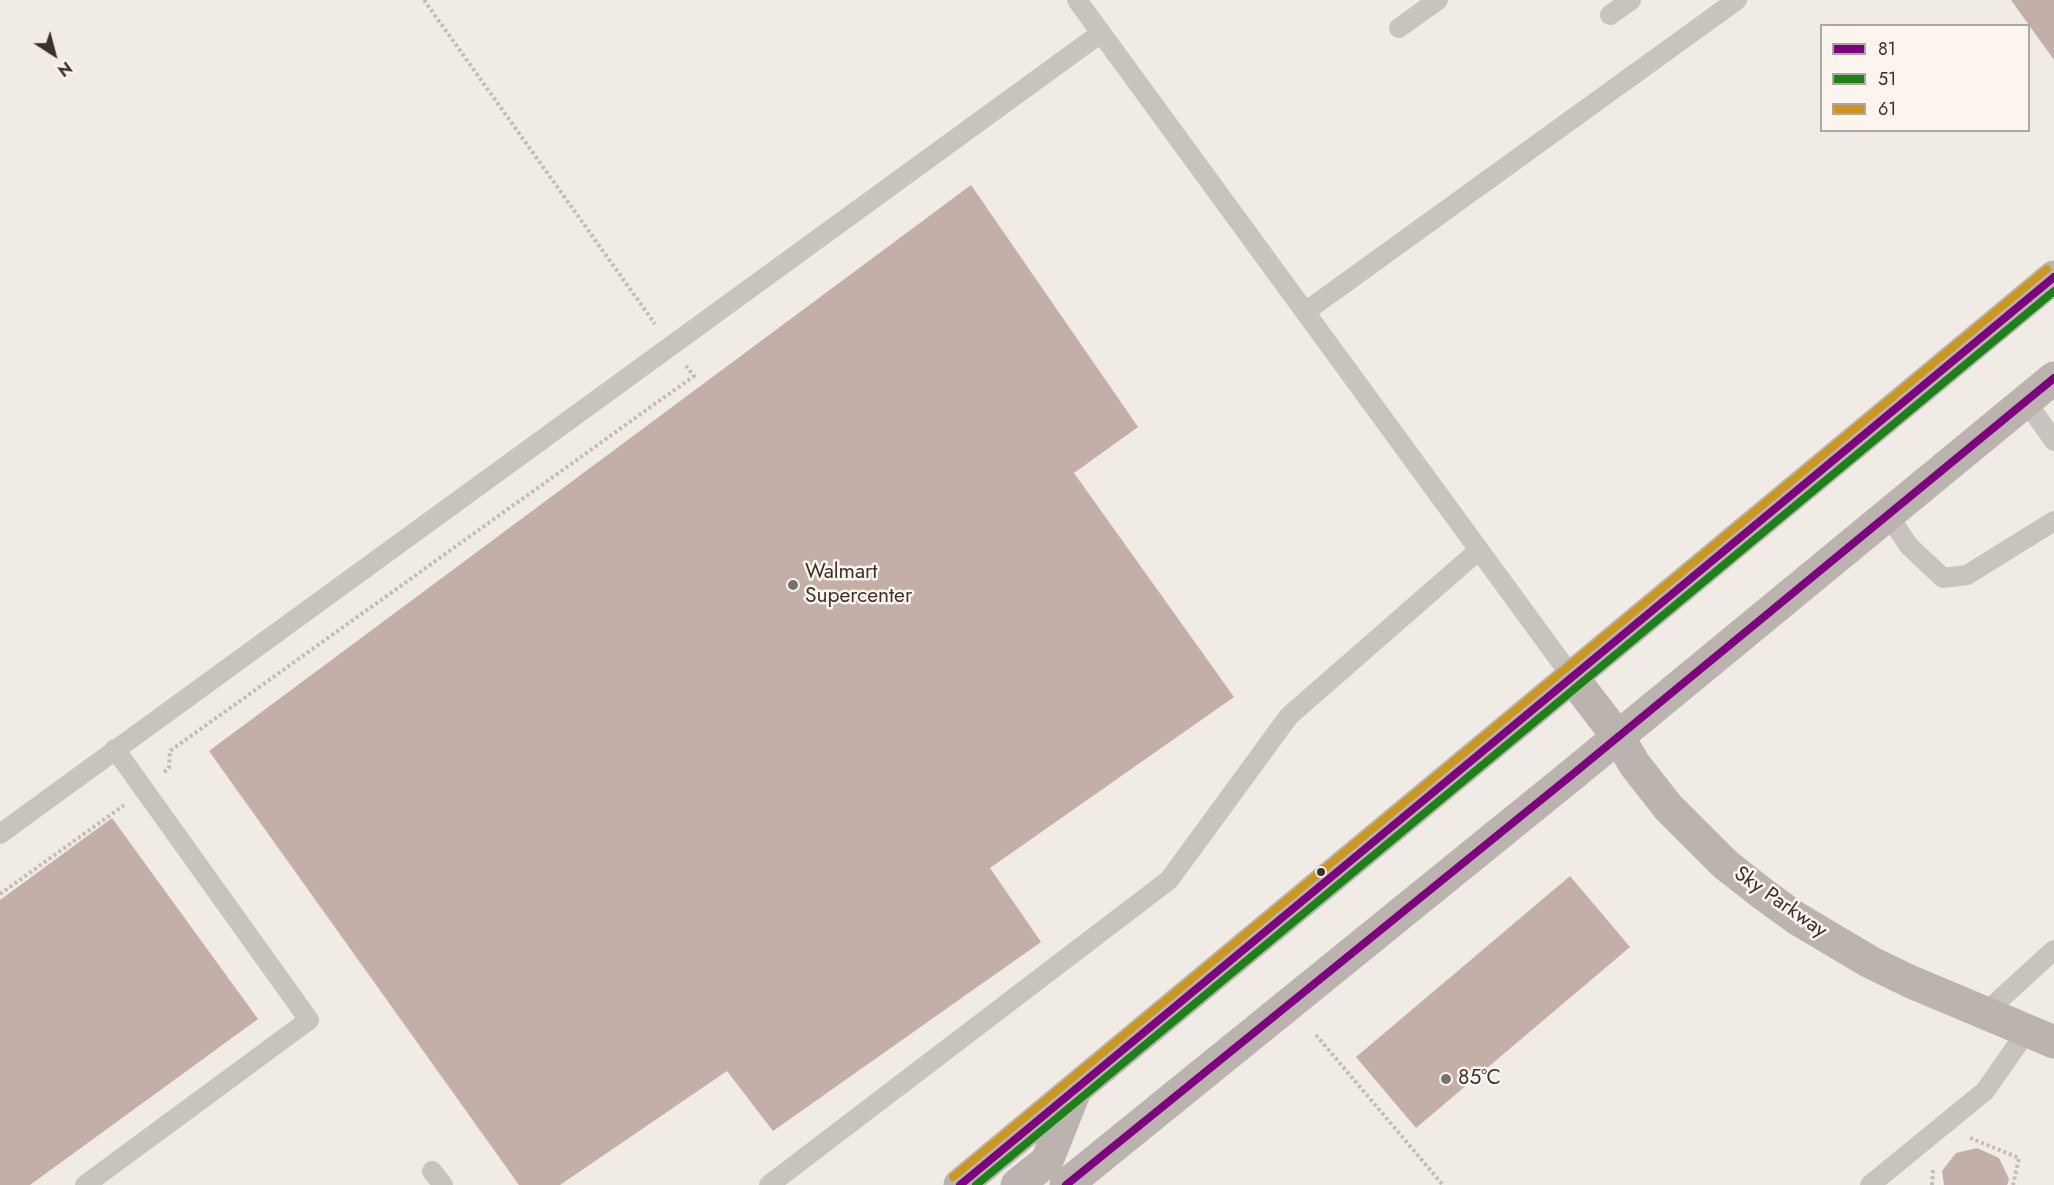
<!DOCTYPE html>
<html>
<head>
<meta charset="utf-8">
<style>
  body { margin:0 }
  #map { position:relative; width:2054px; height:1185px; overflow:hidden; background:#f0ebe5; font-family:Jost,sans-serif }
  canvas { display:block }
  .legend { position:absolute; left:1820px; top:24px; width:210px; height:108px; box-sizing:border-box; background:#fbf5ee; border:2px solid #aea6a0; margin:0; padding:8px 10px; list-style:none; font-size:18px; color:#3b302b }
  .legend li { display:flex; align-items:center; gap:12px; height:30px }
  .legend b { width:30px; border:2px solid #aea6a0 }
  .north { position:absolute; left:24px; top:24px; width:60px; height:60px; -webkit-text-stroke:4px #fbf5ee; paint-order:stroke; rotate:144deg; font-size:16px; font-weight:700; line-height:24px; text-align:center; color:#3b302b }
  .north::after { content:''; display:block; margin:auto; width:21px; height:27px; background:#3b302b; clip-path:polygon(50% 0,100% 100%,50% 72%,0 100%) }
</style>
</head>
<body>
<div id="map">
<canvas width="2054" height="1185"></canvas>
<ul class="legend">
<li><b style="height:8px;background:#7c027e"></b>81</li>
<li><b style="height:8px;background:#1e8019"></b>51</li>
<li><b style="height:8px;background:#cb971e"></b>61</li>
</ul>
<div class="north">N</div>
</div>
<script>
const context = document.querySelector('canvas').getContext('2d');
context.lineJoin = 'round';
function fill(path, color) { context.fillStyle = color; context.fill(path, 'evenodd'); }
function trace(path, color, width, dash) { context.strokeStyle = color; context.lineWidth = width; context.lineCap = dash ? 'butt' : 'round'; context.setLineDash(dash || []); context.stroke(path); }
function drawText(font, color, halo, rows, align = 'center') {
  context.font = font + ' Jost,sans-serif'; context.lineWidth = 5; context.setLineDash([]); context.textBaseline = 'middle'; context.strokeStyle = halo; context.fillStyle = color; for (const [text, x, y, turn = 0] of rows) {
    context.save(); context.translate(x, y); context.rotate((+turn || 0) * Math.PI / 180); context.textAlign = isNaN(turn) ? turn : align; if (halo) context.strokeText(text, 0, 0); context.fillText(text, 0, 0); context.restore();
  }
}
fill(new Path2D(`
  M2011,0H2054V60Z
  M971,185L1138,427L1074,473L1234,697L990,868L1041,942L773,1131L727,1071L560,1185H519L209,751Z
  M112,818L258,1019L30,1185H0V900Z
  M1570,876L1630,947L1416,1128L1356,1057Z
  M1977,1148L1999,1158L2009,1179L2007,1185H1944L1942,1171L1956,1153Z`), '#c3afa7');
trace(new Path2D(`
  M424,0L655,324
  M164,772L169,768L170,751L694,376L686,366
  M0,894L124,805
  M1316,1035L1443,1185
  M1970,1138L2019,1158L2013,1185
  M1932,1185L1933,1169`), '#c2bbb6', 4, [3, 3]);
trace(new Path2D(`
  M1077,0L1572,677
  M1610,15L1631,0
  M1399,28L1438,0
  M1305,312L1737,0
  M2026,401L2054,441
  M1888,515L1909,546L1943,578L1967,575L2054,521
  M0,834L1101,33
  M1985,1013L2054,950
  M432,1171L443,1185
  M85,1185L309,1020L115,749
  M769,1185L1169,880L1289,716L1479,550
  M1870,1185L1985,1091L2027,1031`), '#c9c3be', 20);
trace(new Path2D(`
  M1572,677L1618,737L1635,765L1668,807L1726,865L1763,894L1796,918L1870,962L1909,981L2054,1042
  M960,1185L2054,277
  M1017,1185L1047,1161L1074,1093
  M1066,1185L1573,774L2054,378`), '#bab3ae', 33);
trace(new Path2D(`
  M960,1185L2054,277
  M1066,1185L1573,774L2054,378`), '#7c027e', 8);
trace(new Path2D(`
  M976,1185L2054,291`), '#1e8019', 8);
trace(new Path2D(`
  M953,1177L2047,269`), '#cb971e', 8);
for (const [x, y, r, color] of [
  [793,585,6,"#7a716c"],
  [1321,872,5,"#3b302b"],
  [1446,1079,6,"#7a716c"]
]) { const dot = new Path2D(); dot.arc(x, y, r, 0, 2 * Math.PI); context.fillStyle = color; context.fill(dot); trace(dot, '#fbf5ee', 2); }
drawText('21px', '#3b302b', '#fbf5ee', [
  ["Walmart",805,573],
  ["Supercenter",805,597],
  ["85°C",1458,1079]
], 'left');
drawText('21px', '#3b302b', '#fbf5ee', [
  ["Sky Parkway",1780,903,35]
]);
</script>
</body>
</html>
